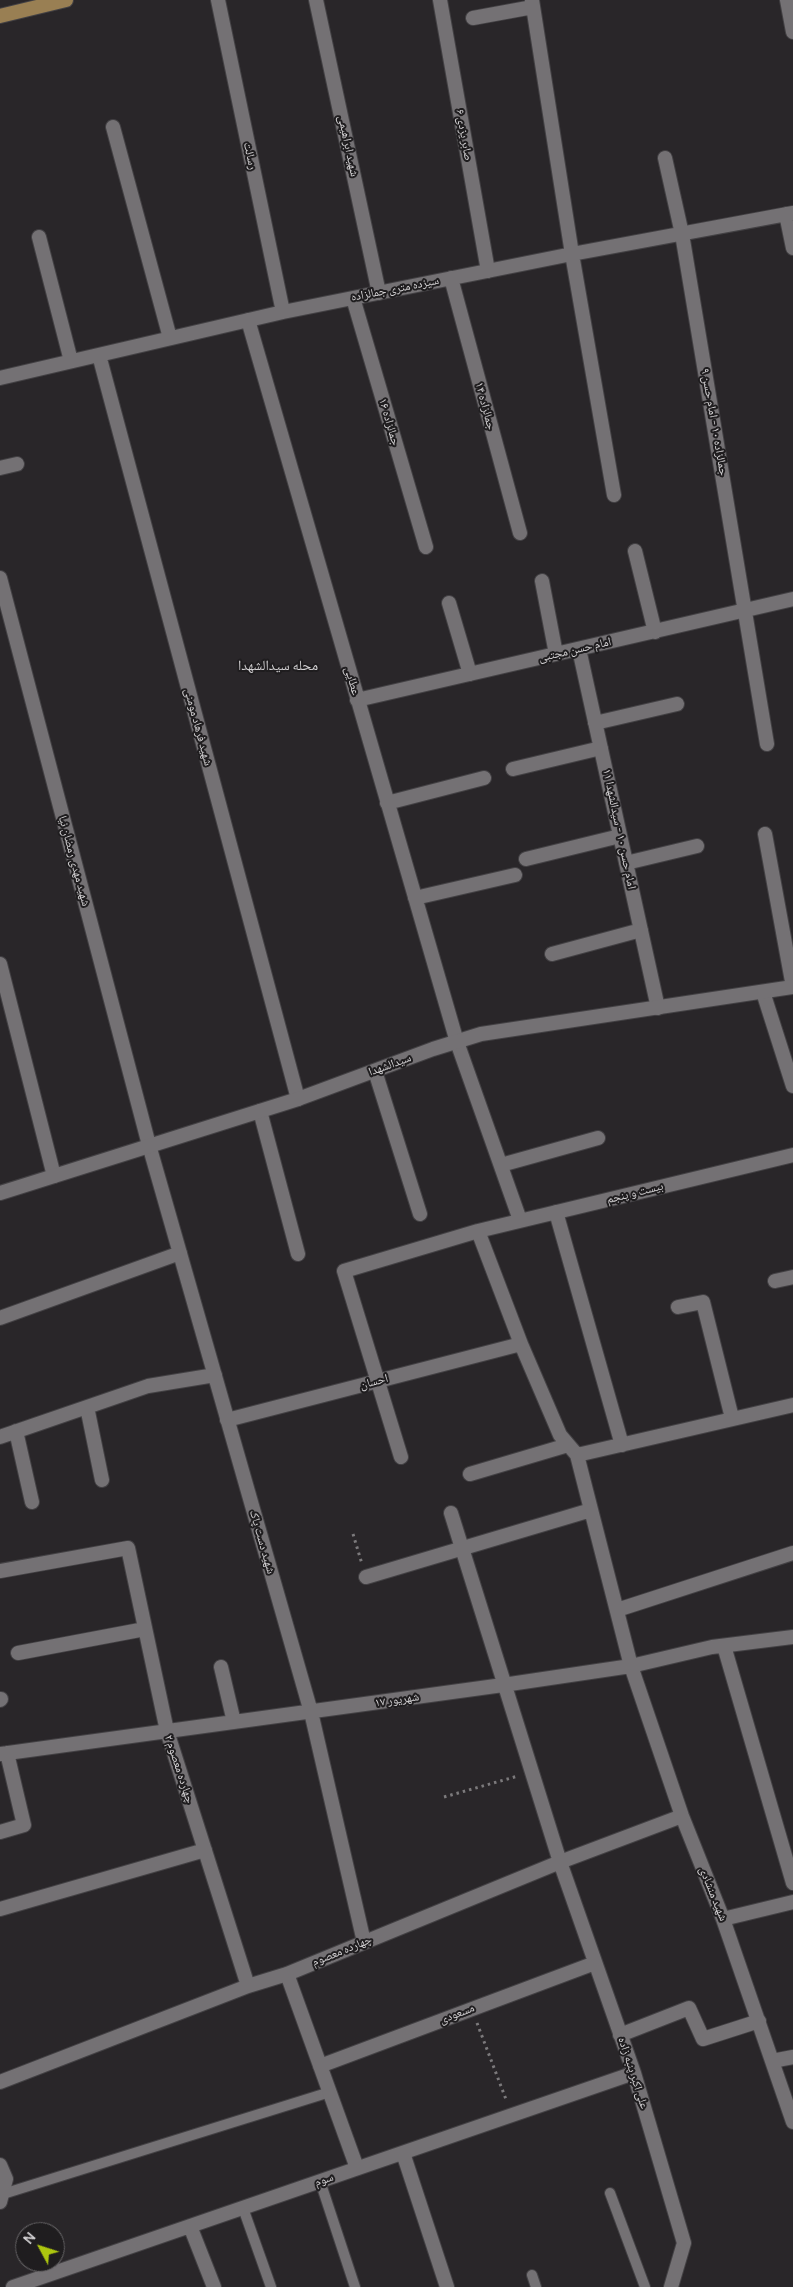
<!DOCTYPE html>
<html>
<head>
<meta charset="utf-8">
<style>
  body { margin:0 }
  #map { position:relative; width:793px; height:2287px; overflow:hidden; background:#292629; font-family:Manrope,sans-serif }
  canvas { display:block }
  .north { position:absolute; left:15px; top:2222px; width:50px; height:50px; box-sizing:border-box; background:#1f1d1f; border:1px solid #676567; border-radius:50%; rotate:310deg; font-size:14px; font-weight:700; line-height:20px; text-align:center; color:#d3d1d3 }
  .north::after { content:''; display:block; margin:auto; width:18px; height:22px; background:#adc60f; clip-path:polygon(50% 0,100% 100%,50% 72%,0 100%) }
</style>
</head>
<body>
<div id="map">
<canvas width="793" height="2287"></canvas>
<div class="north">N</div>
</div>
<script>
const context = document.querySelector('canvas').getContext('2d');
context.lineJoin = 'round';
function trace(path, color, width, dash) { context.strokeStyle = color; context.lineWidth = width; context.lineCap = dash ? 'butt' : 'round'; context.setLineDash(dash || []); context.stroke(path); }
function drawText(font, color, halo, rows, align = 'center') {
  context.font = font + ' Manrope,"Noto Naskh Arabic",sans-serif'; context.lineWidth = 4; context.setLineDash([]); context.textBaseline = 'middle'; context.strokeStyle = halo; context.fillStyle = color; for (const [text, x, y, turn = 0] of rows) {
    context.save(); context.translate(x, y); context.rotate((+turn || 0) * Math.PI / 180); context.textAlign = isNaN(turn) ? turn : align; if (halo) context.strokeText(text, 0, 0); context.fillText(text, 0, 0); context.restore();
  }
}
const service = new Path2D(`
  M320,2181L355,2287
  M610,2193L645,2287
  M3,2194L330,2092
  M243,2208L271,2287
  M532,2275L536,2287`);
const minor = new Path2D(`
  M218,0L283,312
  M316,0L379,293
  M440,0L488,271
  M532,0L572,254L614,495
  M787,0L793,32
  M473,18L533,7
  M113,127L170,338
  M665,158L682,234L767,744
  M786,214L793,248
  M39,237L71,361
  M451,278L520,533
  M353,298L426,547
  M248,320L457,1042L520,1220
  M99,355L298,1099
  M0,378L283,312L572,254L793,213
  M0,468L17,464
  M635,551L655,632
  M0,578L149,1145L311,1712L364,1942
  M542,581L556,654
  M449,603L470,674
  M579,649L658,1008
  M357,700L793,599
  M595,723L677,704
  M513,769L601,748
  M387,803L484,778
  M765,834L793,987
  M526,859L620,836
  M626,863L697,846
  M415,898L515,875
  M552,954L641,930
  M0,964L54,1176
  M763,992L793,1086
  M375,1071L420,1214
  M260,1111L298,1254
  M501,1165L598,1138
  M556,1212L622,1445
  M478,1231L521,1344L560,1435L577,1455L631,1666L682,1816L723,1919L793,2122
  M775,1281L793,1277
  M678,1307L703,1302L732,1418
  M0,1318L180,1253
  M87,1407L102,1480
  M227,1420L521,1344
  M16,1431L32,1502
  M0,1437L148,1386L215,1375
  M577,1455L793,1405
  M401,1457L344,1271L478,1231L793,1155
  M470,1474L568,1445
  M451,1513L560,1862L634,2073L684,2243L671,2287
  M0,1571L128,1548L167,1731L248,1986
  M366,1577L591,1510
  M617,1610L793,1553
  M724,1646L793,1883
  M18,1653L145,1629
  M221,1667L234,1722
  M0,1700L1,1699
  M0,1754L503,1685L631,1666L712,1647L793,1637
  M0,1832L24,1825L7,1753
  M0,1909L205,1850
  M723,1919L793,1902
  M287,1974L357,2168
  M620,2035L689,2008L703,2039L759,2021
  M772,2061L793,2057
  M320,2066L595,1963
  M0,2082L248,1986L287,1974L560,1862L682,1816
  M403,2153L447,2287
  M0,2165L6,2179L0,2202
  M190,2226L214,2287
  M13,2287L634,2073`);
const tertiary = new Path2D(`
  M0,1193L298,1099L433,1049L481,1034L793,987`);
const primary = new Path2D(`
  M0,16L66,0`);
trace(service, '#434144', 12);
trace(minor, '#434144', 16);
trace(tertiary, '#434144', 16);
trace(primary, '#434144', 16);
trace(new Path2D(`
  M353,1534L362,1564
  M444,1797L518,1776
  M477,2023L507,2102`), '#7c7a7c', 3, [2.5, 4]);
trace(service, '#747174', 10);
trace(minor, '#747174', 14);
trace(tertiary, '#747174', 14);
trace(primary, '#997f53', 14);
drawText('12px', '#d3d1d3', '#1f1d1f', [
  ["صابر یزدی ۶",464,135,80],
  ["شهید ابراهیمی",348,146,78],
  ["رسالت",250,156,78],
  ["سیزده متری جمالزاده",395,289,-11],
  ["جمالزاده ۱۴",485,406,75],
  ["جمالزاده ۱۶",389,422,74],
  ["جمالزاده ۱۰ - امام حسن ۹",714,422,80],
  ["امام حسن مجتبی",575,650,-13],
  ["عطایی",352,681,74],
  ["شهید فرهاد مومنی",198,727,75],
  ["امام حسن ۱۰ - سیدالشهدا ۱۱",619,829,78],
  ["شهید مهدی رمضان نیا",74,861,75],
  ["سیدالشهدا",390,1065,-20],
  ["بیست و پنجم",635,1193,-14],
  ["احسان",374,1382,-15],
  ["شهید دست پاک",262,1542,74],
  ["۱۷ شهریور",397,1700,-8],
  ["چهارده معصوم ۲",179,1769,72],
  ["شهید منشادی",713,1894,68],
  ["چهارده معصوم",342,1951,-22],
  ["مسعودی",457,2014,-21],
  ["علی اکبر پنبه زاده",633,2073,72],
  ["سوم",324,2180,-19]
]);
drawText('14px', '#d3d1d3', '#1f1d1f', [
  ["محله سیدالشهدا",278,666]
]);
</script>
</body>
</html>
